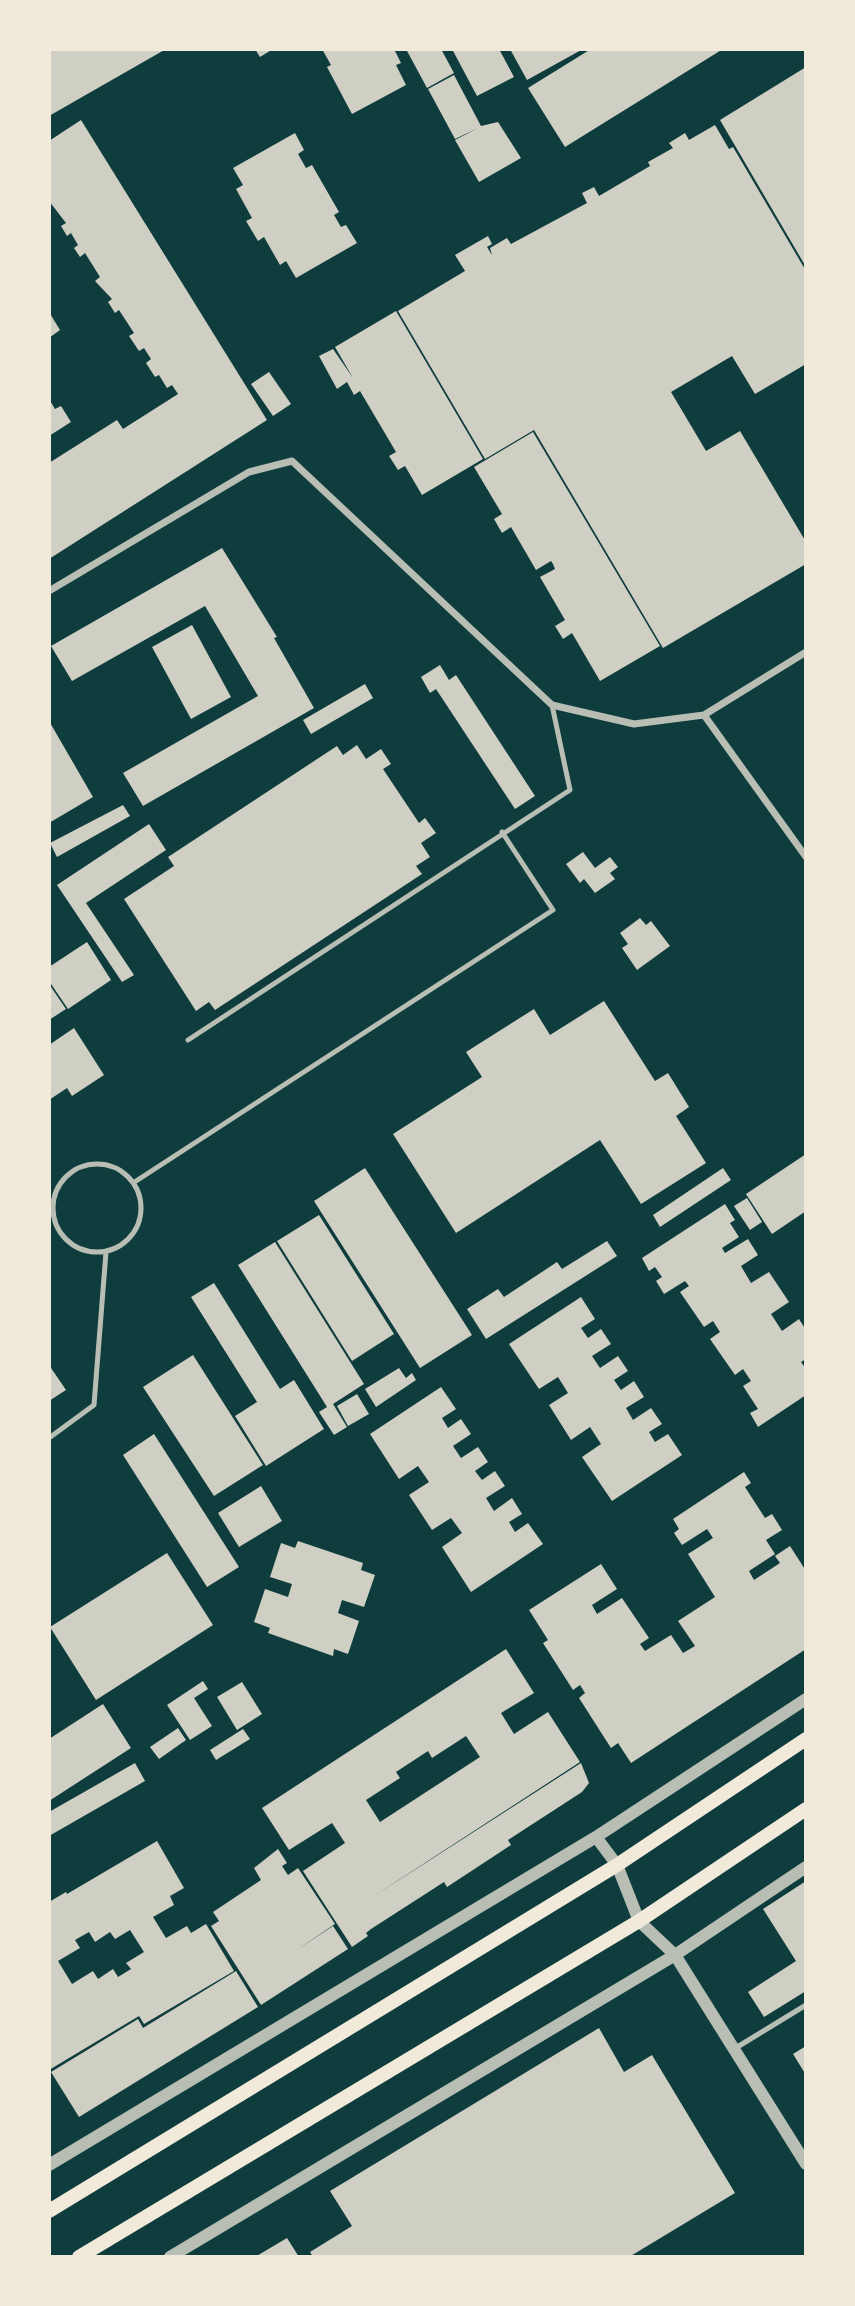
<!DOCTYPE html>
<html>
<head>
<meta charset="utf-8">
<style>
  body { margin:0 }
  #map { position:relative; width:855px; height:2306px; overflow:hidden; background:#0f3d3e; font-family:Barlow,sans-serif }
  canvas { display:block }
  .frame { position:absolute; inset:0; border:51px solid #f1e9da; pointer-events:none }
</style>
</head>
<body>
<div id="map">
<canvas width="855" height="2306"></canvas>
<div class="frame"></div>
</div>
<script>
const context = document.querySelector('canvas').getContext('2d');
context.lineJoin = 'round';
function fill(path, color) { context.fillStyle = color; context.fill(path, 'evenodd'); }
function trace(path, color, width, dash) { context.strokeStyle = color; context.lineWidth = width; context.lineCap = dash ? 'butt' : 'round'; context.setLineDash(dash || []); context.stroke(path); }
fill(new Path2D(`
  M49,49H166L49,116Z
  M255,49H273L260,57Z
  M322,49H394L401,63L396,65L406,85L352,114L327,67L331,65Z
  M406,49H441L454,73L427,88Z
  M452,49H499L514,77L477,96Z
  M510,49H583L527,80Z
  M591,49H723L565,147L528,88Z
  M806,67V267L720,120Z
  M454,75L481,126L498,122L521,158L479,182L455,140L478,128L455,139L428,89Z
  M81,120L267,420L49,559V463L117,420L123,429L178,394L172,385L167,388L159,375L155,377L146,363L151,359L144,348L139,351L129,336L134,333L119,310L115,313L108,302L112,299L95,281L100,277L85,253L80,257L74,248L78,245L71,233L67,236L61,226L66,223L49,201V141Z
  M715,125L729,149L733,147L806,271V364L755,394L732,356L671,392L706,451L740,431L806,542V564L663,648L534,430L485,459L398,311L465,271L455,255L488,236L492,244L487,247L492,255L490,248L507,238L511,244L587,203L582,193L594,187L599,196L650,166L648,162L673,148L669,143L685,133L689,140Z
  M295,133L304,150L298,154L306,168L312,165L339,212L334,215L341,227L346,225L357,243L296,278L286,261L280,265L264,237L258,241L246,221L252,218L236,189L243,185L233,168Z
  M396,311L483,459L422,495L405,466L398,470L389,456L396,452L360,391L354,395L347,382L337,389L319,356L333,349L353,378L335,347Z
  M49,312L60,330L49,338Z
  M269,372L291,404L273,416L251,384Z
  M49,399L55,409L61,406L71,422L49,436Z
  M533,432L660,646L600,681L572,633L563,639L555,626L565,620L540,577L555,569L553,564L551,561L536,570L511,527L502,533L494,519L502,514L474,467Z
  M222,548L277,637L274,638L314,708L143,806L123,773L258,696L205,606L72,681L51,646Z
  M192,625L231,697L191,719L152,647Z
  M440,665L449,680L456,675L535,796L515,809L436,689L430,693L421,677Z
  M365,684L373,698L311,734L303,720Z
  M49,721L93,797L49,823Z
  M357,745L366,759L381,749L391,764L383,769L419,823L425,818L436,833L421,843L430,857L416,866L422,874L215,1010L209,1002L196,1011L124,899L174,866L168,857L337,746L343,755Z
  M123,805L130,816L57,857L50,843Z
  M149,824L166,850L86,903L134,975L122,982L57,885Z
  M583,852L595,868L610,857L618,867L610,873L615,879L595,893L584,879L580,883L566,864Z
  M640,918L646,925L651,921L670,946L637,970L622,948L628,944L620,933Z
  M87,942L111,980L68,1009L49,981V967Z
  M49,984L66,1009L49,1020Z
  M604,1001L655,1081L668,1073L689,1107L676,1116L706,1163L641,1204L600,1140L456,1233L393,1134L482,1077L466,1052L534,1009L550,1035Z
  M74,1028L104,1075L72,1096L67,1088L49,1100V1045Z
  M806,1154V1211L772,1234L746,1194Z
  M365,1168L472,1335L420,1368L314,1201Z
  M723,1168L731,1180L660,1227L653,1215Z
  M747,1198L762,1222L750,1230L734,1206Z
  M725,1204L735,1220L730,1223L739,1237L722,1248L725,1253L748,1239L758,1255L741,1266L751,1283L769,1272L789,1302L771,1314L782,1331L799,1319L806,1330V1359L801,1362L806,1369V1395L758,1427L750,1413L758,1409L743,1386L751,1381L743,1369L735,1375L710,1339L720,1332L713,1321L704,1327L680,1292L689,1286L685,1281L664,1294L656,1281L662,1277L655,1267L649,1271L642,1258Z
  M319,1215L394,1334L352,1361L277,1241Z
  M607,1241L617,1256L486,1339L467,1309L498,1289L504,1297L557,1262L562,1269Z
  M275,1242L364,1384L333,1404L347,1427L334,1435L319,1412L327,1407L238,1265Z
  M214,1283L280,1389L294,1380L324,1429L266,1466L235,1416L257,1402L191,1297Z
  M581,1297L595,1319L581,1328L588,1338L601,1329L611,1344L592,1356L600,1368L618,1356L628,1371L614,1380L621,1390L634,1381L644,1397L626,1408L633,1420L651,1408L662,1424L649,1432L655,1442L668,1434L682,1455L612,1501L582,1457L601,1444L590,1427L571,1440L549,1405L568,1393L558,1377L539,1389L509,1344Z
  M193,1355L263,1465L214,1496L143,1387Z
  M49,1365L66,1390L49,1401Z
  M399,1368L406,1378L412,1373L416,1380L376,1407L365,1389Z
  M441,1387L456,1409L442,1418L448,1428L461,1419L471,1434L453,1446L461,1458L478,1447L488,1462L475,1471L482,1480L495,1471L505,1486L486,1498L494,1511L512,1498L522,1514L509,1522L515,1532L528,1523L543,1544L471,1592L442,1547L462,1533L451,1518L432,1530L409,1495L429,1482L418,1466L399,1479L370,1434Z
  M357,1394L369,1414L348,1426L337,1406Z
  M154,1434L239,1567L207,1587L123,1455Z
  M744,1472L751,1483L745,1487L765,1518L772,1514L782,1530L766,1540L775,1554L749,1571L754,1580L780,1563L775,1556L790,1546L806,1571V1649L631,1763L618,1743L611,1748L579,1698L585,1693L580,1685L573,1690L543,1643L548,1640L529,1610L601,1564L617,1589L592,1605L597,1614L622,1598L649,1638L640,1644L645,1651L671,1635L683,1653L695,1646L678,1621L715,1597L688,1554L713,1538L707,1529L682,1545L674,1533L679,1529L673,1519Z
  M261,1486L282,1521L239,1547L218,1513Z
  M298,1541L363,1563L361,1570L375,1575L364,1607L342,1600L338,1613L359,1621L348,1654L334,1649L333,1656L268,1633L270,1628L254,1622L265,1589L288,1597L292,1584L270,1577L281,1543L295,1548Z
  M167,1553L213,1625L96,1700L50,1627Z
  M506,1649L534,1693L501,1713L514,1734L548,1712L580,1762L371,1898L581,1763L589,1783L582,1792L508,1840L511,1845L447,1887L444,1882L371,1929L366,1933L368,1936L352,1947L303,1871L345,1843L332,1823L289,1850L262,1808ZM466,1736L480,1757L380,1822L366,1800L400,1778L396,1772L428,1751L432,1758Z
  M203,1681L208,1689L194,1698L212,1726L190,1740L167,1705Z
  M242,1682L262,1714L237,1730L217,1697Z
  M103,1704L131,1748L49,1801V1739Z
  M178,1728L186,1740L159,1759L150,1747Z
  M243,1729L250,1739L216,1760L210,1750Z
  M135,1763L145,1781L49,1836V1812Z
  M157,1841L184,1888L170,1896L174,1905L153,1917L166,1938L187,1926L191,1933L206,1924L234,1971L144,2024L139,2016L49,2070V1902L66,1892L67,1894ZM130,1930L144,1952L126,1963L131,1969L118,1977L113,1969L98,1979L93,1971L72,1984L58,1961L80,1948L75,1940L89,1932L95,1942L110,1932L115,1939Z
  M278,1849L287,1863L282,1866L288,1875L298,1868L335,1924L295,1951L333,1926L348,1949L261,2005L211,1926L219,1921L213,1912L261,1880L254,1868Z
  M806,1881V1991L764,2017L748,1992L796,1961L763,1909Z
  M236,1971L258,2007L79,2117L51,2072L138,2019L143,2028Z
  M599,2028L624,2072L652,2055L735,2193L629,2257H313L310,2252L352,2226L330,2191Z
  M806,2046V2075L793,2054Z
  M287,2238L299,2257H255Z`), '#cfcfc3');
trace(new Path2D(`
  M188,1040L570,790L552,705
  M53 1208a44 44 0 1 1 88 0a44 44 0 1 1-88 0Z
  M133,1183L553,910L502,832
  M49,1438L94,1405L106,1252
  M734,2049L806,2005`), '#b8beb3', 5);
trace(new Path2D(`
  M49,591L249,472L292,461L552,705L634,724L704,715L806,652
  M704,715L806,857`), '#b8beb3', 7);
trace(new Path2D(`
  M596,1837L617,1865L639,1921L675,1955L806,2164
  M49,2165L596,1837L806,1699
  M170,2257L675,1955L806,1867`), '#b8beb3', 12);
trace(new Path2D(`
  M49,2211L617,1865L806,1739
  M79,2257L639,1921L806,1809`), '#f1e9da', 14);
</script>
</body>
</html>
